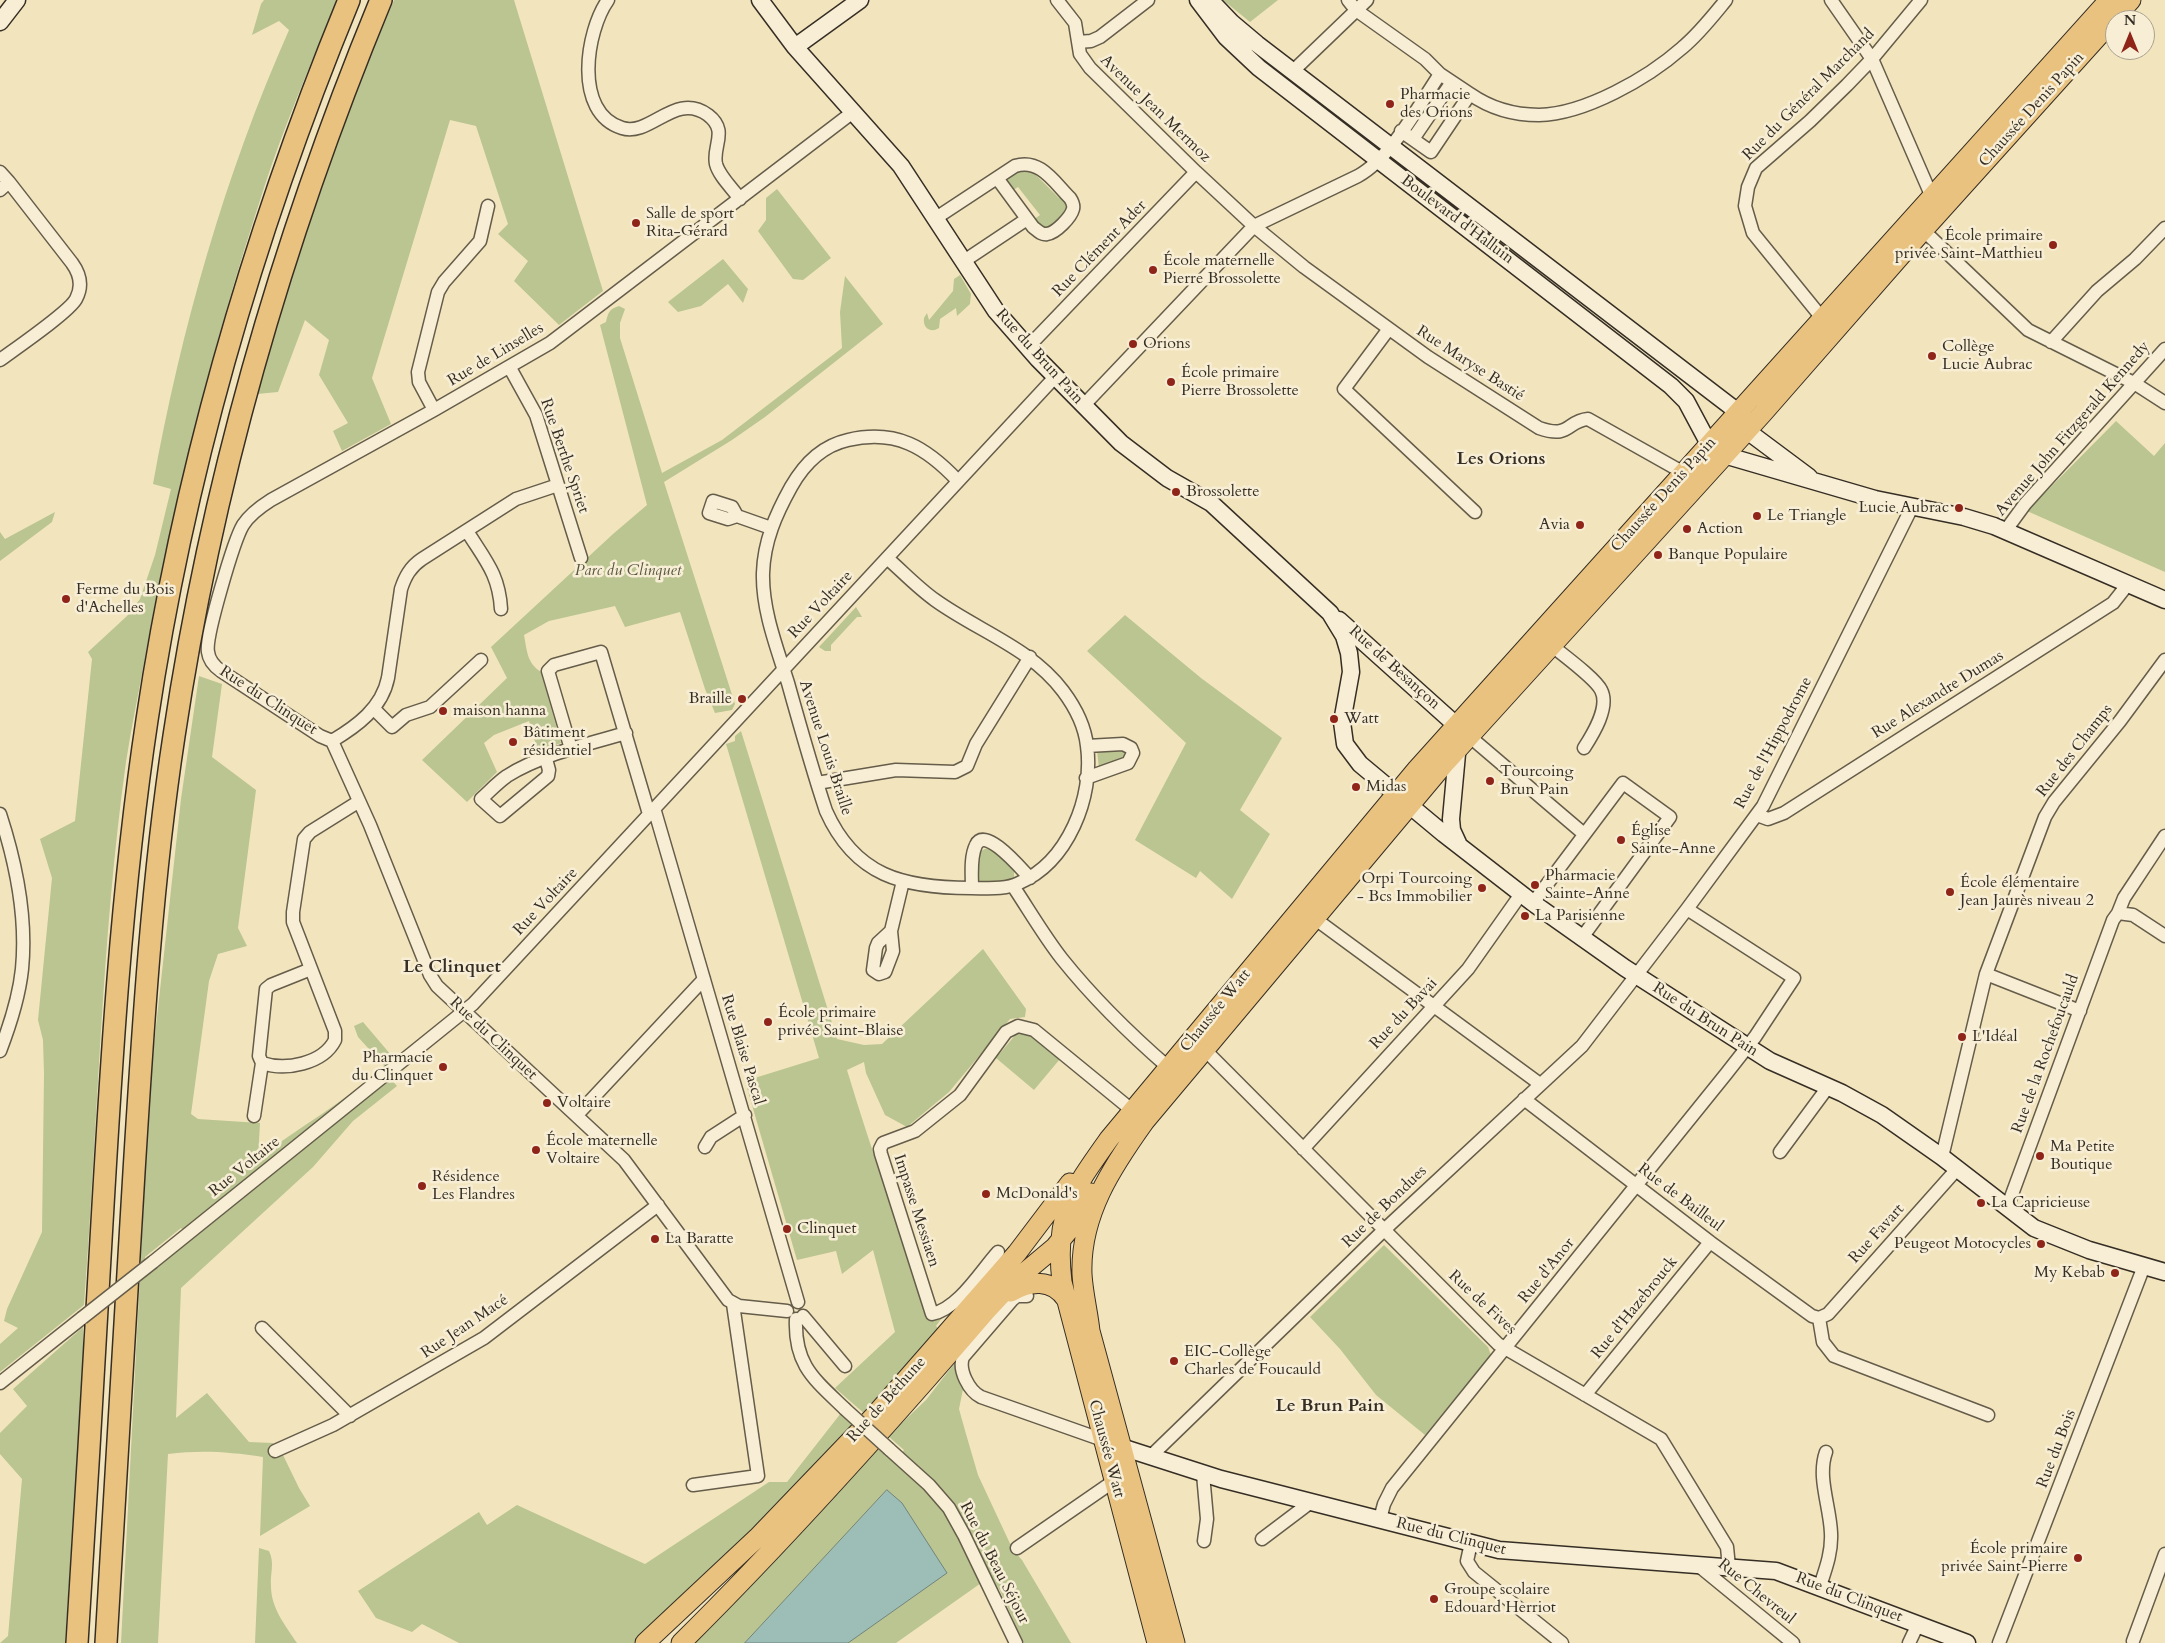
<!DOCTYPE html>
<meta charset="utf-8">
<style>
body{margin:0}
#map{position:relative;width:2165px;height:1643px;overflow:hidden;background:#f2e5be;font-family:Cardo,serif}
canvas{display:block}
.north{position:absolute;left:2105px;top:10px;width:50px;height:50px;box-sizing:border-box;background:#f7eed5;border:1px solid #aaa18e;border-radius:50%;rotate:0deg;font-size:14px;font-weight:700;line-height:20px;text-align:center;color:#362e24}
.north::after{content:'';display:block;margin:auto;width:18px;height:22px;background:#8f2418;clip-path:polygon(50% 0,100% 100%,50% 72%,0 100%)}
</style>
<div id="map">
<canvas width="2165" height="1643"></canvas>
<div class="north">N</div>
</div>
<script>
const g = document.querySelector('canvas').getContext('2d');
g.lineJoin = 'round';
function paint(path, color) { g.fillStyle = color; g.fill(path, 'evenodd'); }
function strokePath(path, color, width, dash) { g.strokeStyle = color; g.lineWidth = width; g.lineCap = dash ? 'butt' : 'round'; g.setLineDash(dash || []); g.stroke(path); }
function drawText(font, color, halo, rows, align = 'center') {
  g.font = font + ' Cardo,serif'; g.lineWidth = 5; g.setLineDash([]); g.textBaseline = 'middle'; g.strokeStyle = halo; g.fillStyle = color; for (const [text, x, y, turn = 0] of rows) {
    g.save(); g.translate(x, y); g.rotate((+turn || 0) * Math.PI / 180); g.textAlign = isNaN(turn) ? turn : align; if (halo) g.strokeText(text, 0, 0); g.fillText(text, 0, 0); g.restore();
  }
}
paint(new Path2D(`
 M264,0h73c-26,64 -54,128 -75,194 -50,154 -90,310 -118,469 -6,33 -13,66 -18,99 -25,180 -28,362 -42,543l-84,67v-28l18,-16 -14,-7 3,-12 35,-77 2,-158 -1,-34 -5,-20 14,-142 -12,-39 35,-18 17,-162 -4,-7 39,-36 13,-17 15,-44 16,-66 -18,-5c28,-155 72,-310 136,-454l-10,-9 -27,14 9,-31z
 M394,0h120l89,291 -44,34 -45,-44 14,-20 -30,-27 10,-10 -32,-98 -26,-6 -78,258 19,46 -49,27 -9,-20 15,-8 -29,-48 10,-35 -24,-20 -27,72 -21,2 30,-117 67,-182z
 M1223,0h55l-28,22z
 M1021,169l18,3 -3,3 23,23 3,-2 5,6 1,8 -19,19h-8l-8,-9 7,-5 -22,-28 -6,4 -6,-9 1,-5z
 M777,189l54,69 -28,22 -10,-1 -35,-48 8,-11v-22z
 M723,259l25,30 -5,14 -15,-19 -27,22 -23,6 -10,-10z
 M960,275l11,19 -1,10 -13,12 -1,-8 -16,11 -1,9 -4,2c-8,1 -12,-4 -11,-12l3,-5 2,7 24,-29 1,-12z
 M845,276l38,48 -118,93 -33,23 -68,42 71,222 -3,6 -17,3 -10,-24 -25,-77 -55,15 -10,-21 -66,15 -25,14c3,16 3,28 17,37l20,71 -23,9 -9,-31 -35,14 -10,8 13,29 -30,30 -45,-42 85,-82 -16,-31 122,-113 34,-29 -47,-180 6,-3c2,-9 3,-13 13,-16l6,3 -5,14v15l42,135 60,-33 120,-92 -2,-36z
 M2116,421l38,35 11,-13v129l-138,-61z
 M55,512l-3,10 -52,39v-29l5,7z
 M856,607l6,10h-5l-26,28v6h-6l-6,-4z
 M1125,615l76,63 81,60 -42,72 30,24 -38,65 -32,-28 -4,7 -61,-38 51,-97 -99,-92z
 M199,676l23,8 -10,73 44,33 -18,138 9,18 -29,8 -9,27 -18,133 7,5 62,4 -2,35c41,-30 85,-56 124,-89l15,17 -44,35 -40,46 -132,121 -5,130 31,-25 42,49 24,1 1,12h9l16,33 11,18 -50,30 3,-79c-34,-5 -61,-7 -95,-3l-10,189h-37l29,-562 31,-282zM181,1228l11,10 -47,37v-18z
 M741,731l96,308 27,6 18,-1 101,-95 43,60 -1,8 -15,2 -61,73 -42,35 -22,-12 -19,-42 -2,-11 -17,8c25,84 55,165 83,247l15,-3 -9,12 5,5 -75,84 -31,-27 60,-56 -22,-82 -31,24 -6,-23 -39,9 -52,-179 74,-23 -93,-314 9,-3v-5z
 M1123,747l6,10 -30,12 -2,-19z
 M987,848l8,2 19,21v7l-3,3 -31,1 -3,-3c0,-12 -3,-27 10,-31z
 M363,1022l34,40 -9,8 -30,-33 -4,-11z
 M1017,1033l15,2 28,24 -26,31 -38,-32z
 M1384,1245l104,102 3,8 -66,80 -49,-40 -36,-46 -30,-32z
 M83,1327v42l-18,274h-65l8,-7 14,-157 -22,-25v-21l27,-27 -14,-17z
 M957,1360l6,29 -4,20 7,25 12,41 35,75 9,10 49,83h-47l-24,-52 -9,-15 -95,67h-206l187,-197 19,15 8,-11 -16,-14 38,-36z
 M841,1413l15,15 -218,215h-179l-37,-19 -10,8 -36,-14 -18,-27 121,-79 8,13 30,-20 128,59 124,-82h18z
 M259,1548l10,3c6,12 1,22 2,35 0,22 14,39 26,57h-42z`), '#bac591');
const water = new Path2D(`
 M887,1490l15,13 45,70 -99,70h-103z`);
paint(water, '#9cbeb7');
strokePath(water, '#73847c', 1);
const street = new Path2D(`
 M608,0c-22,31 -35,113 14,128 29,9 53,-37 86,-13 21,16 4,31 8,49 3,12 17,25 24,35
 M1057,0l18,23 5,31 10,14 106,104 58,54 50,41 124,90 111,71c32,11 27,-7 49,-9l96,54
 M1348,0l8,10 69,49 15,15
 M1831,0l41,59 60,138v5
 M1078,42l13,-1 9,-4 48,-37
 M1293,71l74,-71
 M1470,94c20,14 45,21 69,21 46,-1 109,-37 143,-67 17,-14 30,-31 44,-48
 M1413,139l39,-57
 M0,172l9,10 -9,8
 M936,218l79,-52c25,-8 39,16 55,32 2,3 4,7 3,11 -2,8 -17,24 -26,25 -6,1 -10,-4 -14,-7l-36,-49
 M1923,230l105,100 106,53 31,20
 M964,261l63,-42
 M1822,318l-69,-85 -8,-27 3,-19 8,-19 54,-47 37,-36 25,-26 49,-59
 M1388,330l-44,59 131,123
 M2051,342l46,-51 38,-32 30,-31
 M1027,348l169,-176
 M0,360c15,-11 69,-48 76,-61 7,-13 4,-25 -4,-36l-63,-81
 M510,368l26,47 45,143
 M1083,406l171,-180 104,-50c33,-18 61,-71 82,-102l30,20 -39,58 -30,-21
 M434,410l-15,-28 -1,-10 20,-80 6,-10 36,-41 8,-35
 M737,516l-9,3 -19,-6 4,-12 19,6 5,9 34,12
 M2006,530l19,-26 140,-155
 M467,531c18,29 32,43 34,78
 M887,558c16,14 31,30 48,42 43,31 96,48 128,91 12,16 22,36 24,55 7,51 -19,116 -68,137 -14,7 -32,5 -48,5 -68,0 -116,-12 -145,-77 -14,-42 -26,-85 -38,-128 -11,-35 -26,-73 -25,-110 1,-32 13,-59 28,-86 13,-23 30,-41 57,-47 48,-11 78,7 110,41
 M1551,645c12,10 44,33 50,45 9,17 -8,44 -17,58
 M374,709l18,18 14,-12 24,-8 51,-47
 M1469,736l115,98
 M332,741l-12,-5 -99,-65c-7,-5 -12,-10 -13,-19 -3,-15 26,-112 35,-127 7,-11 17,-18 28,-25l163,-90 116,-67 303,-231
 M332,741l38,84 60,150 7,11 187,174 104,140 11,6 48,5
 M332,741c25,-15 50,-33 56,-63l13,-89c4,-12 9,-22 21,-30l94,-60 42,-14
 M571,749l-23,-78 6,-6 47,-13 48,162
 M546,759l3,11 -1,6 -48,40 -19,-17c9,-8 16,-16 26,-23 33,-21 81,-32 119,-43
 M1086,778l42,-15 5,-10 -2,-5 -8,-4 -36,2
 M817,783l79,-13 59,2 12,-6 9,-22 54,-87
 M654,808l144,494
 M0,814c16,49 27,104 22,155 -3,29 -12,56 -22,82
 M1757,815l11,4 16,-6 329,-210 15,-19
 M1013,886c16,24 31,50 49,73 32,40 69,76 107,109
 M972,888c0,-13 -2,-31 4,-43 9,-20 46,25 54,33
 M1533,903l90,-120 47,34 -89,122
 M2118,913l15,2 32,21
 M1314,918l226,166
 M891,931l2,20 -8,21 -6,2 -6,-4 3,-22 2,-5 13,-12 12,-50
 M311,969l-40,16 -5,4 -7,67 3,7c23,8 61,1 73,-23v-9l-42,-109v-10l11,-73 6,-7 48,-30
 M1986,974l94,37
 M1205,1050l293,294 163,95 66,108 2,20
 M1524,1099l186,143 102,74 7,2
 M577,1115l127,-136
 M254,1116l8,-53
 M705,1147l6,-10 34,-22
 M1303,1149l165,-180 53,-75
 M1780,1152l48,-65
 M1942,1157l44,-183 59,-157 9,-15 66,-81 45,-61
 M2007,1208l106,-288 5,-7 6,-15 41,-62
 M998,1252c-18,20 -39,56 -66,62l-51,-160 -1,-5 3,-6 32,-12 45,-36 46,-63 12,-6 16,4 99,81
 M153,1262l320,-258 582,-627
 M1027,1296h-10l-5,4 -49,57c-5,13 6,34 18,40l122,43
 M803,1316l42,50
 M1819,1318l4,24 11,14 154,59
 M1819,1318l9,-4 129,-145
 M796,1319c-2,46 18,60 49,90
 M262,1328l88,88
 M0,1383l82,-65
 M1585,1395l125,-153
 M889,1449l40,36 20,23 15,27 52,108
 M275,1451l58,-26 151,-87 174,-133
 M1150,1457l234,-227 198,-184 105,-137 76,-103 149,-299
 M1203,1474l4,45 -3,22
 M693,1485l65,-9 -25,-172
 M1380,1519l4,-15 8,-16 334,-414 29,-37 39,-59 -107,-69
 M1262,1539l49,-37
 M1471,1543l-4,18 7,11 88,71
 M1017,1548l97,-67
 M1699,1566l94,77
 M1820,1586c6,-18 12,-34 11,-53 -1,-27 -14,-56 -5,-81
 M2133,1641l32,-87
 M1909,1643l9,-19
 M1999,1643l145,-377`);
const secondary = new Path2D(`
 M760,0l35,47 106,119 95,145 42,48 83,84 46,35 44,25 119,110 14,23 5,17 2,19 -9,50 3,22 15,20 84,70 89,69 92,65 145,93 72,32 40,22 60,42 92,71 55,22 76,22
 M1198,0l28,37 33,31 412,318 15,15 23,43 15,11 151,44 89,18 30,9 171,74
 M1210,0l22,23 25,21 481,368 6,14 10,10 55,41
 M0,22l17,-22
 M795,47l65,-47
 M1339,620l117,105 2,18 -7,76 1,11 6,13
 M1112,1444l109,35 278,71 277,21 191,72`);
const primary = new Path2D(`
 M1011,1292c18,-11 41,-14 55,7
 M645,1643l112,-105 118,-123 142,-162 53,-70
 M681,1643c107,-106 207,-218 305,-332l26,-28 43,-36 14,-17 22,-37
 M1157,1643l-95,-361c-8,-67 10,-91 47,-143l308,-370 692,-769
 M1175,1643l-85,-312c-2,-19 -7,-38 -8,-57 -2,-59 30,-107 63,-153l301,-359 317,-349 155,-177 213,-236`);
const highway = new Path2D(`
 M77,1643c8,-134 17,-269 24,-403 10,-174 20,-348 46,-520 37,-248 107,-489 202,-720
 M106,1643c9,-157 19,-314 28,-471 9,-146 18,-292 40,-436 38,-254 109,-499 207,-736`);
strokePath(street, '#655c4a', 15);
strokePath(secondary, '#362e24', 19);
strokePath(primary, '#362e24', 21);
strokePath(highway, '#362e24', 24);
strokePath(street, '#f7eed5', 12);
strokePath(secondary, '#f7eed5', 16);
strokePath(primary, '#e9c27f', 19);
strokePath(highway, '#e9c27f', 21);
const streetBridge = new Path2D(`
 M82,1318l71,-56
 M845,1409l44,40`);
strokePath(streetBridge, '#655c4a', 15, []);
strokePath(streetBridge, '#f7eed5', 12);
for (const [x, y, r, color] of [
 [1390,104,5,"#8f2418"],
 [636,223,5,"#8f2418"],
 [2053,245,5,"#8f2418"],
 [1153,270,5,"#8f2418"],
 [1133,344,5,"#8f2418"],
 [1932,356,5,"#8f2418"],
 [1171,382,5,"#8f2418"],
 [1176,492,5,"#8f2418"],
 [1959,508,5,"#8f2418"],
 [1757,516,5,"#8f2418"],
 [1580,525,5,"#8f2418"],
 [1687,529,5,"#8f2418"],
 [1658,555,5,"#8f2418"],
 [66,599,5,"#8f2418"],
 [742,699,5,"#8f2418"],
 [443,711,5,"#8f2418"],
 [1334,719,5,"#8f2418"],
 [513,742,5,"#8f2418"],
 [1490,781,5,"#8f2418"],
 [1356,787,5,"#8f2418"],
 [1621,840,5,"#8f2418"],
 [1535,885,5,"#8f2418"],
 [1482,888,5,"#8f2418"],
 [1950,892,5,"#8f2418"],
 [1525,916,5,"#8f2418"],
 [768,1022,5,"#8f2418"],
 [1962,1037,5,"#8f2418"],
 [443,1067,5,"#8f2418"],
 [547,1103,5,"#8f2418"],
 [536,1150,5,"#8f2418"],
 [2040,1156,5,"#8f2418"],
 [422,1186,5,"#8f2418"],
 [986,1194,5,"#8f2418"],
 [1981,1203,5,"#8f2418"],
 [787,1229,5,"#8f2418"],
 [655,1239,5,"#8f2418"],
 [2041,1244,5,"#8f2418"],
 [2115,1273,5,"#8f2418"],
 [1174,1361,5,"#8f2418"],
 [2078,1558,5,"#8f2418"],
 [1434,1599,5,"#8f2418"]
]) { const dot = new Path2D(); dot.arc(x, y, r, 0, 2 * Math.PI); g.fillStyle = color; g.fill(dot); strokePath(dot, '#f7eed5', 2); }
drawText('16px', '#362e24', '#f7eed5', [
 ["Pharmacie",1400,95],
 ["des Orions",1400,113],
 ["Salle de sport",646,214],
 ["Rita-Gérard",646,232],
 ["École primaire",2043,236,"right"],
 ["privée Saint-Matthieu",2043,254,"right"],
 ["École maternelle",1163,261],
 ["Pierre Brossolette",1163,279],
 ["Orions",1143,344],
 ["Collège",1942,347],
 ["Lucie Aubrac",1942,365],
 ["École primaire",1181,373],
 ["Pierre Brossolette",1181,391],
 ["Brossolette",1186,492],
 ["Lucie Aubrac",1949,508,"right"],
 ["Le Triangle",1767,516],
 ["Avia",1570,525,"right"],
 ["Action",1697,529],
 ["Banque Populaire",1668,555],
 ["Ferme du Bois",76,590],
 ["d'Achelles",76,608],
 ["Braille",732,699,"right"],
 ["maison hanna",453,711],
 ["Watt",1344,719],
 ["Bâtiment",523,733],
 ["résidentiel",523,751],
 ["Tourcoing",1500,772],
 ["Brun Pain",1500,790],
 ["Midas",1366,787],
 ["Église",1631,831],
 ["Sainte-Anne",1631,849],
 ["Pharmacie",1545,876],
 ["Sainte-Anne",1545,894],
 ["Orpi Tourcoing",1472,879,"right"],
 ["- Bcs Immobilier",1472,897,"right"],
 ["École élémentaire",1960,883],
 ["Jean Jaurès niveau 2",1960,901],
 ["La Parisienne",1535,916],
 ["École primaire",778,1013],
 ["privée Saint-Blaise",778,1031],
 ["L'Idéal",1972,1037],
 ["Pharmacie",433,1058,"right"],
 ["du Clinquet",433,1076,"right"],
 ["Voltaire",557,1103],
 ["École maternelle",546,1141],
 ["Voltaire",546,1159],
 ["Ma Petite",2050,1147],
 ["Boutique",2050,1165],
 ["Résidence",432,1177],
 ["Les Flandres",432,1195],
 ["McDonald's",996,1194],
 ["La Capricieuse",1991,1203],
 ["Clinquet",797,1229],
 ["La Baratte",665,1239],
 ["Peugeot Motocycles",2031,1244,"right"],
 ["My Kebab",2105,1273,"right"],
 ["EIC-Collège",1184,1352],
 ["Charles de Foucauld",1184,1370],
 ["École primaire",2068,1549,"right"],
 ["privée Saint-Pierre",2068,1567,"right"],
 ["Groupe scolaire",1444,1590],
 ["Edouard Herriot",1444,1608]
], 'left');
drawText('16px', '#362e24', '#f7eed5', [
 ["Rue du Général Marchand",1809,95,-45],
 ["Avenue Jean Mermoz",1155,109,44],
 ["Chaussée Denis Papin",2032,110,-48],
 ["Boulevard d'Halluin",1457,220,37],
 ["Rue Clément Ader",1100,249,-46],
 ["Rue de Linselles",496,355,-31],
 ["Rue du Brun Pain",1039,357,48],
 ["Rue Maryse Bastié",1470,364,33],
 ["Avenue John Fitzgerald Kennedy",2073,429,-49],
 ["Rue Berthe Spriet",564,456,71],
 ["Chaussée Denis Papin",1664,495,-48],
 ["Rue Voltaire",821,605,-47],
 ["Rue de Besançon",1394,668,42],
 ["Rue Alexandre Dumas",1938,695,-32],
 ["Rue du Clinquet",268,701,33],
 ["Rue de l'Hippodrome",1774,743,-62],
 ["Avenue Louis Braille",825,748,72],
 ["Rue des Champs",2075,751,-52],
 ["Rue Voltaire",546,902,-47],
 ["Chaussée Watt",1216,1011,-51],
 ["Rue du Bavai",1404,1014,-47],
 ["Rue du Brun Pain",1705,1020,33],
 ["Rue du Clinquet",493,1039,43],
 ["Rue Blaise Pascal",742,1050,73],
 ["Rue de la Rochefoucauld",2046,1054,-70],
 ["Rue Voltaire",245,1167,-39],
 ["Rue de Bailleul",1680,1198,37],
 ["Rue de Bondues",1385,1207,-44],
 ["Impasse Messiaen",916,1211,72],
 ["Rue Favart",1877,1234,-48],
 ["Rue d'Anor",1547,1271,-51],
 ["Rue de Fives",1482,1303,43],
 ["Rue d'Hazebrouck",1635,1308,-51],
 ["Rue Jean Macé",465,1327,-34],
 ["Rue de Béthune",887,1400,-48],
 ["Chaussée Watt",1106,1449,75],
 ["Rue du Bois",2057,1449,-69],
 ["Rue du Clinquet",1451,1537,14],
 ["Rue du Beau Séjour",994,1563,63],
 ["Rue Chevreul",1756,1592,39],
 ["Rue du Clinquet",1849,1598,21]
]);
drawText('italic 16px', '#57543f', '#f7eed5', [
 ["Parc du Clinquet",628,571]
]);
drawText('bold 18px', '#362e24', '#f7eed5', [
 ["Les Orions",1501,460],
 ["Le Clinquet",452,968],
 ["Le Brun Pain",1330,1407]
]);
</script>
